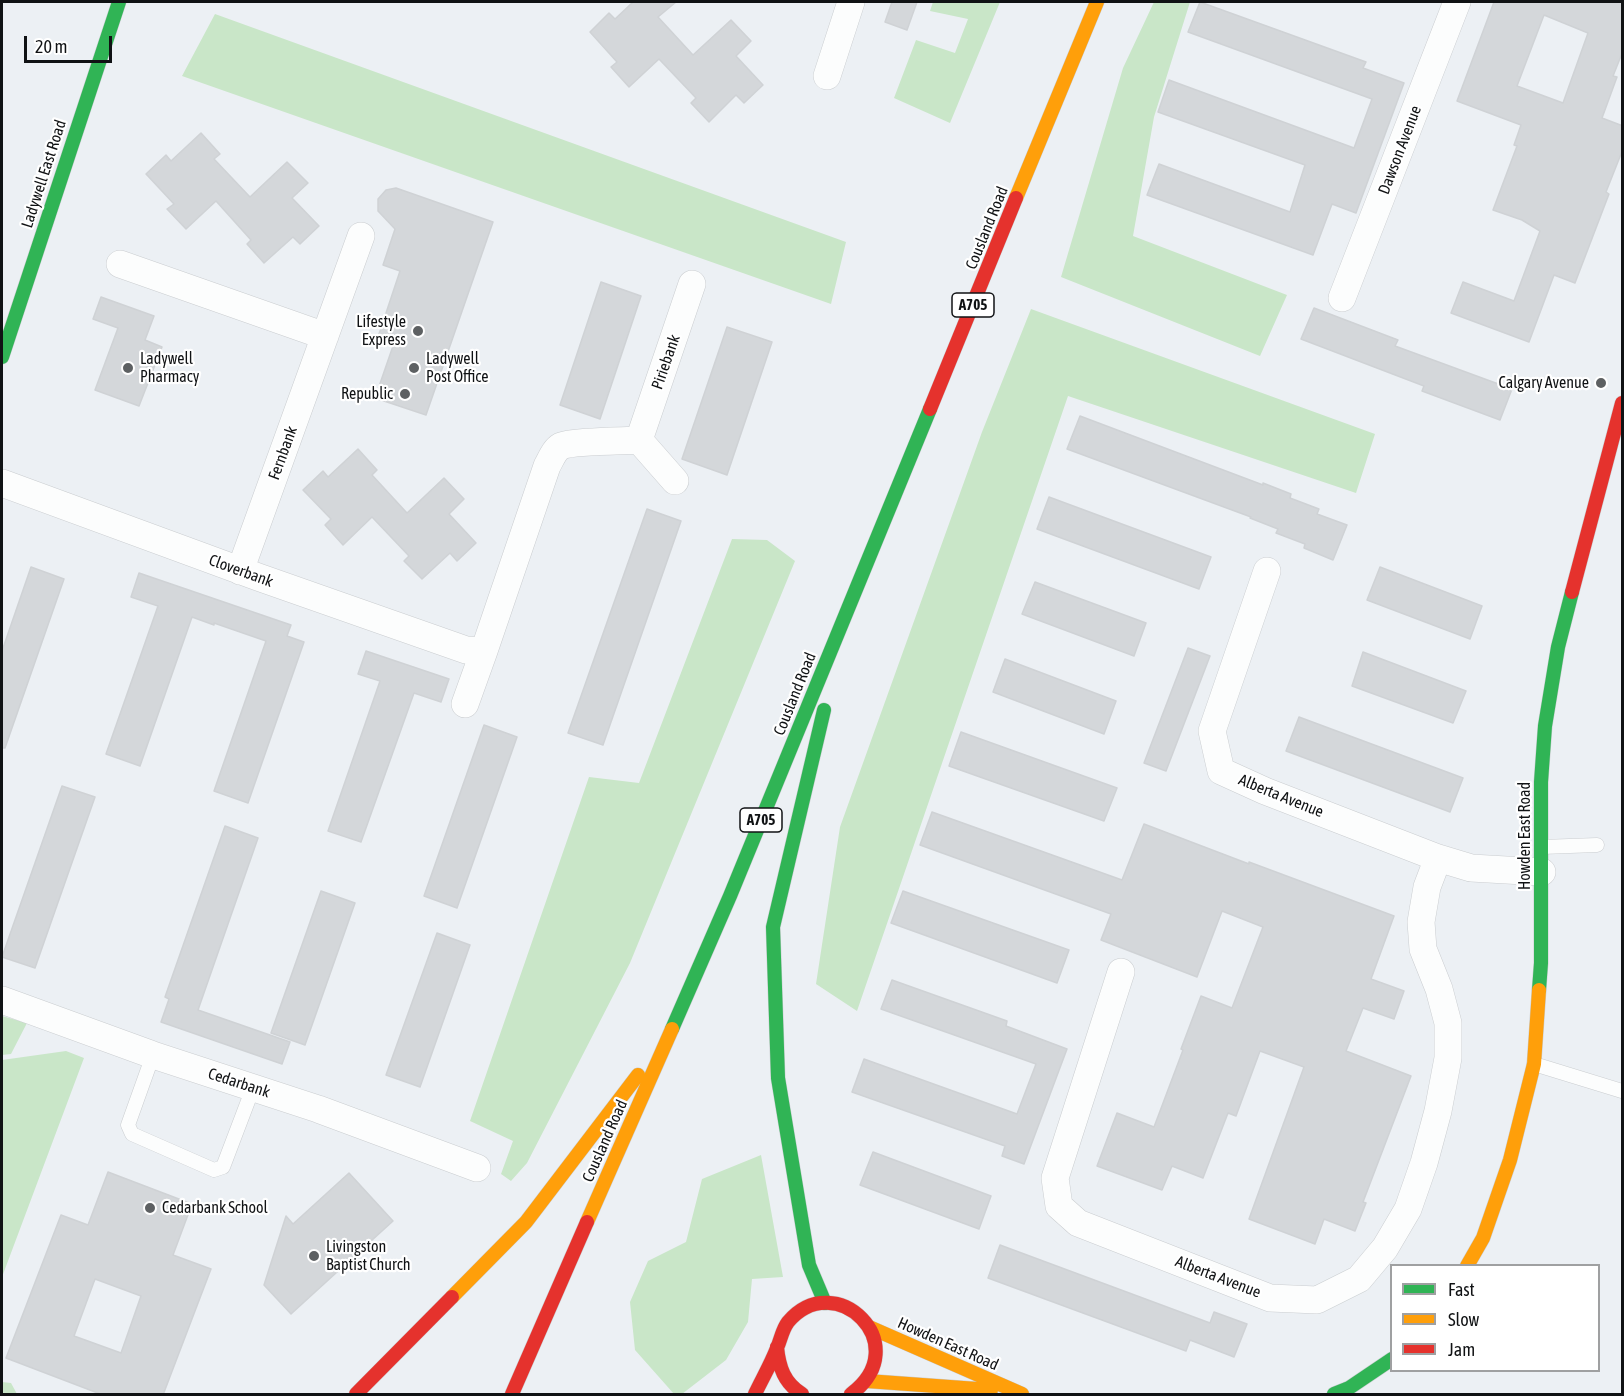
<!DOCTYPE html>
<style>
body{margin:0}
#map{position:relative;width:1624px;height:1396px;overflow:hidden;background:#ecf0f4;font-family:"Asap Condensed",sans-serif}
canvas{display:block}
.frame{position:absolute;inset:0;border:3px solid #101214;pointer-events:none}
.legend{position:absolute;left:1390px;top:1264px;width:210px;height:108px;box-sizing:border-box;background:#fff;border:2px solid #9fa0a1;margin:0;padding:8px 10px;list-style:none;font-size:18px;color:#101214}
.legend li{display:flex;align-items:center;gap:12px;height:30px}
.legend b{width:30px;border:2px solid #9fa0a1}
.scale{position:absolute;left:24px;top:36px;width:88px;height:27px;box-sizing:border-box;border:3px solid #101214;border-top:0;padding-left:8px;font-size:18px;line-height:21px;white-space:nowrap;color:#101214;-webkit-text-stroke:4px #fff;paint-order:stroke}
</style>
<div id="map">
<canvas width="1624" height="1396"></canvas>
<div class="frame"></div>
<ul class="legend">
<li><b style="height:8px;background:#30b455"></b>Fast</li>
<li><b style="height:8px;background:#ff9f0a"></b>Slow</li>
<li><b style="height:8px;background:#e5322d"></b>Jam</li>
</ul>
<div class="scale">20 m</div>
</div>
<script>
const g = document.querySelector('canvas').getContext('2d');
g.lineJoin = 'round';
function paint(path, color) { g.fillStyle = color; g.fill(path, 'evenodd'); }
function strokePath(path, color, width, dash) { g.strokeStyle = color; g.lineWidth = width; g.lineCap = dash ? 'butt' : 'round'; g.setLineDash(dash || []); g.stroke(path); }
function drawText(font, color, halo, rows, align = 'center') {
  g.font = font + ' "Asap Condensed",sans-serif'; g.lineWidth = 4.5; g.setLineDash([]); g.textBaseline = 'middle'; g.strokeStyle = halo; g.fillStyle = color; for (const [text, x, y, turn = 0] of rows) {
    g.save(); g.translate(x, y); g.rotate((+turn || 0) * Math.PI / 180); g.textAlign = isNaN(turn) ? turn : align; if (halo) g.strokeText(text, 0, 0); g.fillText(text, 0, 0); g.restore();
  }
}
paint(new Path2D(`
 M933,2h67l-50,121 -56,-25 22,-58 39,13 13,-34 -38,-8z
 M1154,2h36l-36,115 -21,119 154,59 -27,61 -199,-79 62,-209z
 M215,14l631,228 -15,62 -649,-228z
 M1031,309l344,125 -19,59 -288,-97 -211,615 -41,-27 24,-157 142,-395z
 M732,539l35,1 28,21 -165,402 -103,200 -16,18 -10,-7 12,-33 -43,-20 119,-344 50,6z
 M2,1016l25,7 -16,31 -9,1z
 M66,1051l18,7 -82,219v-217z
 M761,1155l22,122 -31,2 -4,43 -22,38 -44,34h-8l-39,-44 -5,-48 18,-41 38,-19 16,-63z
 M2,1382l9,1 6,11h-15z`), '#c9e6c8');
const building = new Path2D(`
 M633,2h43l-18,15 35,38 38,-35 20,21 -15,15 27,29 -19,18 -8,-8 -27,27 -18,-19 5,-5 -37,-39 -30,28 -18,-20 6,-5 -27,-30 19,-19 6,6z
 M892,2h25l-10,28 -22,-8z
 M1200,2l166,60 -3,6 41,15 -48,130 -24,-9 -19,51 -166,-60 12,-31 131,48 15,-47 -147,-53 11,-32 185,68 18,-49 -184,-67z
 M1494,2h129v49l-10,25 4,1 -15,41 21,8v23l-17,43 3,2 -34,89 -21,-8 -25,67 -78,-29 12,-31 51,19 26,-70 -18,-11 -29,-10 24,-64 -3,-1 7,-20 -64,-24zM1544,15l44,18 -25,70 -46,-17z
 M201,133l19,21 -6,5 36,38 37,-35 21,21 -16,15 27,28 -19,18 -7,-7 -29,26 -17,-19 4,-4 -35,-39 -30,28 -19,-20 7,-5 -28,-30 20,-19 5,6z
 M396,188l97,34 -67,193 -51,-17 18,-52 -16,-6 23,-69 -17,-6 12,-36 -17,-18v-12l8,-9z
 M601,282l40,14 -41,123 -40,-14z
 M101,297l53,19 -9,24 17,7 -23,59 -44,-16 23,-62 -25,-9z
 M1314,308l84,32 -3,6 117,43 -12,31 -78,-29 2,-5 -123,-47z
 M727,327l45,15 -45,133 -45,-16z
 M1080,416l183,69v-2l28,11 -1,4 29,11 -2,5 30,11 -14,35 -29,-12 1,-4 -29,-11 2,-4 -28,-11 1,-1 -184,-68z
 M358,449l19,21 -5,5 35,38 37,-35 20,21 -15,15 27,29 -19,18 -7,-8 -28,26 -18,-18 5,-5 -37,-39 -29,28 -18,-20 6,-6 -28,-29 20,-19 5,6z
 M1049,497l162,60 -12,32 -162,-60z
 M647,509l34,12 -78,224 -35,-12z
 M31,567l33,12 -59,169h-3v-97z
 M1380,567l102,39 -12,33 -103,-39z
 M139,573l152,52 -4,11 17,6 -56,161 -34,-12 52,-150 -52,-18v2l-22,-8 -52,149 -34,-12 52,-148 -27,-9z
 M1035,582l111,41 -12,33 -112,-42z
 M1188,648l22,8 -44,115 -22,-8z
 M366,651l83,28 -8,23 -27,-9 -53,149 -33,-11 52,-150 -22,-7z
 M1363,652l103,39 -13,32 -101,-37z
 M1005,659l111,42 -12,33 -111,-42z
 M1299,717l164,61 -13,34 -164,-61z
 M484,725l33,12 -60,171 -33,-12z
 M961,732l156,56 -13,33 -155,-55z
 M62,786l33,11 -60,171 -33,-11z
 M932,812l190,68 22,-56 105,40v-2l145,54 -23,63 33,12 -10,28 -31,-11 -17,43 65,25 -48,126 3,1 -11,28 -31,-12 -9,25 -66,-25 55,-152 -44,-16 -24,65 -8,-3 -25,65 -31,-12 -10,24 -65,-24 20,-53 37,14 29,-77 -2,-1 20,-53 31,12 31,-81 -41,-16 -25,66 -96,-37 10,-26 -191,-69z
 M225,826l33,12 -60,172 92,32 -8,22 -121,-42 8,-23 -4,-2z
 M321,891l34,12 -50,142 -34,-12z
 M903,891l166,59 -12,33 -166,-60z
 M437,933l33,12 -50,142 -34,-12z
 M892,980l115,41 -1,5 61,23 -43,115 -22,-8 3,-10 -153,-54 12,-33 153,55 19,-50 -155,-55z
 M873,1152l118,44 -12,33 -119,-44z
 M108,1172l84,32 -19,51 38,14 -48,126h-60l-97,-37 55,-143 27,10zM95,1279l46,17 -20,57 -47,-17z
 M349,1173l44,48 -102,93 -27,-29 22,-69 7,8z
 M1000,1245l210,78 4,-11 33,12 -13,33 -44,-17 -4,11 -198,-73z`);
paint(building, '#d4d7da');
strokePath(building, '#cfd2d5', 1.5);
const lane = new Path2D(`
 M1542,847l55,-2
 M153,1055l-25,70 4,9 82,36 9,-3 30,-79
 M1534,1064l88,27`);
const street = new Path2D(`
 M827,76l24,-74
 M120,264l205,72
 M1342,298l115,-296
 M639,440l36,41
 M2,483l256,94 208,73 18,1 63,-185c4,-7 7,-16 14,-20 11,-5 63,-5 78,-6l53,-156
 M240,571l121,-335
 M1267,571l-55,160 9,40 44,20 173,67 33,10 71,4
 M465,704l19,-53
 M1121,972l-66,206 4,28 19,17 192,75 47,2 42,-21 26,-31 23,-39 16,-46 14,-52 10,-53v-35l-9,-34 -16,-40 -2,-27 6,-35 11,-29
 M2,1000l151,55 165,54 159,59`);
const fast = new Path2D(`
 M2,357l117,-355
 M824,710l-51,217 5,151 31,187 16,38
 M1539,990l2,-27v-181l4,-56 13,-79 14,-55
 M672,1029l58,-133 200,-487
 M1334,1394l15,-6 43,-29`);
const slow = new Path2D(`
 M1016,198l81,-196
 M587,1222l85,-193
 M1467,1266l16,-28 27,-78 24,-96 5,-74
 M452,1297l74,-75 112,-147
 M869,1327l153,67
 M867,1381l124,9`);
const jam = new Path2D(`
 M930,409l86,-211
 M1572,592l50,-189
 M777,1347c2,20 7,36 25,47
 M356,1394l96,-97
 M512,1394l75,-172
 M755,1394c7,-15 16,-30 22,-46 4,-9 5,-18 11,-26 47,-56 129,23 63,72`);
strokePath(lane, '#cacdd0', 15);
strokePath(street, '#cacdd0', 28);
strokePath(fast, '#cacdd0', 15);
strokePath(slow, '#cacdd0', 15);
strokePath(jam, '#cacdd0', 15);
strokePath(lane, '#fcfdfd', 14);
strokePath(street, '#fcfdfd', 27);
strokePath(fast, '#30b455', 14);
strokePath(slow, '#ff9f0a', 14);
strokePath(jam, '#e5322d', 14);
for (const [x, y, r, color] of [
 [418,331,6,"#5d6062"],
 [128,368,6,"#5d6062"],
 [414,368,6,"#5d6062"],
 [1601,383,6,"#5d6062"],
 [405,394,6,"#5d6062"],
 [150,1208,6,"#5d6062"],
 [314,1256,6,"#5d6062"]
]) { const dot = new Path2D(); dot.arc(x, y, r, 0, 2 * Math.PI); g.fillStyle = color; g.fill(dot); strokePath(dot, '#fff', 2); }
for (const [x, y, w] of [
 [973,305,42],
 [761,820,42]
]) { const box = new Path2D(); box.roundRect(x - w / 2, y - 12, w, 24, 4.5); g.fillStyle = '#fff'; g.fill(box); strokePath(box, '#101214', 1.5); }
drawText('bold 15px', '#101214', null, [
 ["A705",973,305],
 ["A705",761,820]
]);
drawText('16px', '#101214', '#fff', [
 ["Dawson Avenue",1400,150,-69],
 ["Ladywell East Road",44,174,-72],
 ["Cousland Road",987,228,-68],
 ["Piriebank",666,362,-71],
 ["Fernbank",283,453,-70],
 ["Cloverbank",241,571,20],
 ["Cousland Road",795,694,-68],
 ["Alberta Avenue",1281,796,22],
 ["Howden East Road",1525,836,-90],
 ["Cedarbank",239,1083,18],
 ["Cousland Road",605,1141,-66],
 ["Alberta Avenue",1218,1277,21],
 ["Howden East Road",948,1344,24]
]);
drawText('16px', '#101214', '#fff', [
 ["Lifestyle",406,322,"right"],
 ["Express",406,340,"right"],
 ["Ladywell",140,359],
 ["Pharmacy",140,377],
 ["Ladywell",426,359],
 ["Post Office",426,377],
 ["Calgary Avenue",1589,383,"right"],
 ["Republic",393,394,"right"],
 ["Cedarbank School",162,1208],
 ["Livingston",326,1247],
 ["Baptist Church",326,1265]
], 'left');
</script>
